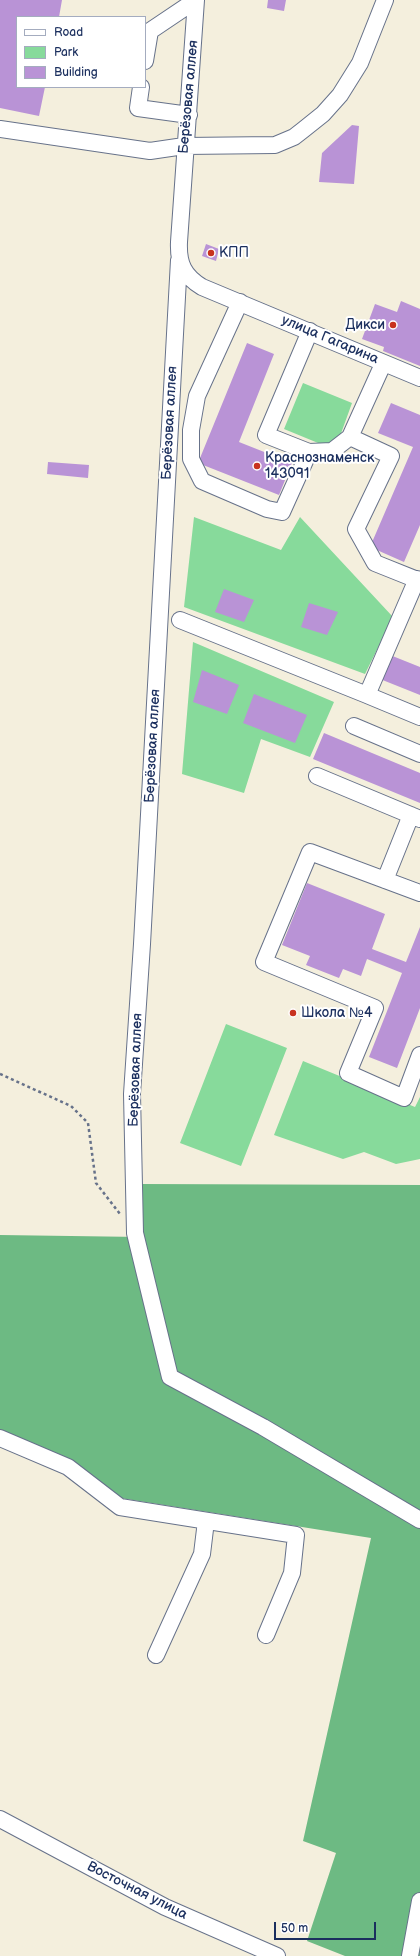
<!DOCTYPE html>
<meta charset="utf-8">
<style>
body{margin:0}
#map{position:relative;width:420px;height:1956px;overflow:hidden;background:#f4efdd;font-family:"Balsamiq Sans",sans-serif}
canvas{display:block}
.legend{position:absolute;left:16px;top:16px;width:130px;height:72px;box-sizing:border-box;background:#fff;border:1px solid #a4acbf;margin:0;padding:5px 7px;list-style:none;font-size:12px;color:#1b2f5e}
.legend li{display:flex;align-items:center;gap:8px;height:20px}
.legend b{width:20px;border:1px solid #a4acbf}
.scale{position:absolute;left:274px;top:1922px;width:102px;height:18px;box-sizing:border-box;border:2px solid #1b2f5e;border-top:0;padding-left:5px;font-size:12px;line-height:14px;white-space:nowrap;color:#1b2f5e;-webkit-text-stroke:3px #fff;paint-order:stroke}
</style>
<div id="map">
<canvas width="420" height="1956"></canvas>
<ul class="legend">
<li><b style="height:5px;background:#fff"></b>Road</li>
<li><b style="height:11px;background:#87da9b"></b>Park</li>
<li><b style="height:11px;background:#b993d6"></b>Building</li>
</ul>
<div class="scale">50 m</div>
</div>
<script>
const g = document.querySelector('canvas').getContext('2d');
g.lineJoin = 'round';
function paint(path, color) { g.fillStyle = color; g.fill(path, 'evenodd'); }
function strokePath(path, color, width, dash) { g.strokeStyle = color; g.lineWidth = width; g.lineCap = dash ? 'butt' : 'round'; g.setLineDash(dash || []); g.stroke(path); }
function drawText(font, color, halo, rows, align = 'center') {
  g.font = font + ' "Balsamiq Sans",sans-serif'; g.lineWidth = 4; g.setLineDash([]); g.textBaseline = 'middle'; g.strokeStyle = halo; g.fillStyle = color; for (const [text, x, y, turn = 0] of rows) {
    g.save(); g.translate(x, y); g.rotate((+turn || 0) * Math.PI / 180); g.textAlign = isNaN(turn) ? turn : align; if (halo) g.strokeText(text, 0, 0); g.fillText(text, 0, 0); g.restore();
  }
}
paint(new Path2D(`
 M303,383l49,20 -13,36 -16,6 -39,-16z
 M194,517l87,33 19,-33 93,100 -28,57 -181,-67z
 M193,642l141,60 -24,55 -49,-18 -17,54 -62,-19z
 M226,1024l61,24 -46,118 -61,-23z
 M303,1061l112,46 5,-10v62l-24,5 -32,-12 -21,7 -69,-24z`), '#87da9b');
paint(new Path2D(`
 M141,1184l279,1v771h-75l-38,-15 29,-88 -33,-12 68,-303 -251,-40 -120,-61v-202l141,2z`), '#6dba83');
paint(new Path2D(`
 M0,0h62l-3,17h-42v70h28l-6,29 -39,-8z
 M268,0h18l-2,11 -17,-3z
 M352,125l7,1 -5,58 -35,-2 3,-29z
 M206,244l13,5 -3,12 -14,-5z
 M401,301l19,8v57l-37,-15 1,-4 -22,-8 13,-35 22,8z
 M247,343l27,11 -35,88 53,21 -13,32 -81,-32z
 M391,403l29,12v110l-16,37 -34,-15 43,-100 -35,-14z
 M48,462l41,3 -1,13 -41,-4z
 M224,589l30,11 -10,22 -29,-10z
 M309,603l29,9 -11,23 -26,-8z
 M390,655l30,12v28l-40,-16z
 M202,670l37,15 -12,29 -34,-12z
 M254,694l53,21 -12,28 -52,-20z
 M324,733l96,40v30l-107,-44z
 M307,883l78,31 -13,35 34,13 14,-35v81l-23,60 -28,-11 33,-84 -35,-14 -6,17 -18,-7 -4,9 -33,-13 4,-9 -28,-11z`), '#b993d6');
const minor = new Path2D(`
 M196,0l-17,242c-1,22 5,34 23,45l218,91
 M145,61l5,-30 46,-31
 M141,87l-3,21 51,7
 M0,129l150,22 34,-5 91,-1 19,-8 9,-7 20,-16 17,-19 20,-32 25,-63
 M179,260l-37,684 -10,150 3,139 35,144 93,50 157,93
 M240,302l-43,94 -6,34v29l11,22 65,28 15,3 27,-60 23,-1 18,-14 33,-73
 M350,437l41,19 -35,73 19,34 45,18
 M309,452l-43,-17 44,-104
 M417,579l-50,116 53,22
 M180,620l187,75
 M354,726l66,28
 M317,776l103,43
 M385,880l26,-65
 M420,893l-110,-41 -46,110 111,46 -27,65 56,25 16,-43
 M0,1438l68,29 52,40 176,28 -4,38 -26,62
 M156,1655l46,-101 4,-33
 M0,1819l165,88 112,49
 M410,1956l10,-55`);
strokePath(minor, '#67728a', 18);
strokePath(new Path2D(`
 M0,1074l71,32 17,17 8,60 24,31`), '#67728a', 2.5, [3, 3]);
strokePath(minor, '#fff', 16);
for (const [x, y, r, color] of [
 [211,253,4,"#c8321e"],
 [393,325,4,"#c8321e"],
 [257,466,4,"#c8321e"],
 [293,1013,4,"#c8321e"]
]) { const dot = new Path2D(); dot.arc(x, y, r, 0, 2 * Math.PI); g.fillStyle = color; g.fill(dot); strokePath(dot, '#fff', 1.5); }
drawText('14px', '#1b2f5e', '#fff', [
 ["Берёзовая аллея",189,97,-85],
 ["улица Гагарина",330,340,23],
 ["Берёзовая аллея",170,423,-87],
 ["Берёзовая аллея",153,746,-87],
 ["Берёзовая аллея",136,1070,-88],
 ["Восточная улица",137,1891,27]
]);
drawText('14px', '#1b2f5e', '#fff', [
 ["КПП",219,253],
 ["Дикси",385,325,"right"],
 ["Краснознаменск",265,458],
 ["143091",265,474],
 ["Школа №4",301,1013]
], 'left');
</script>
